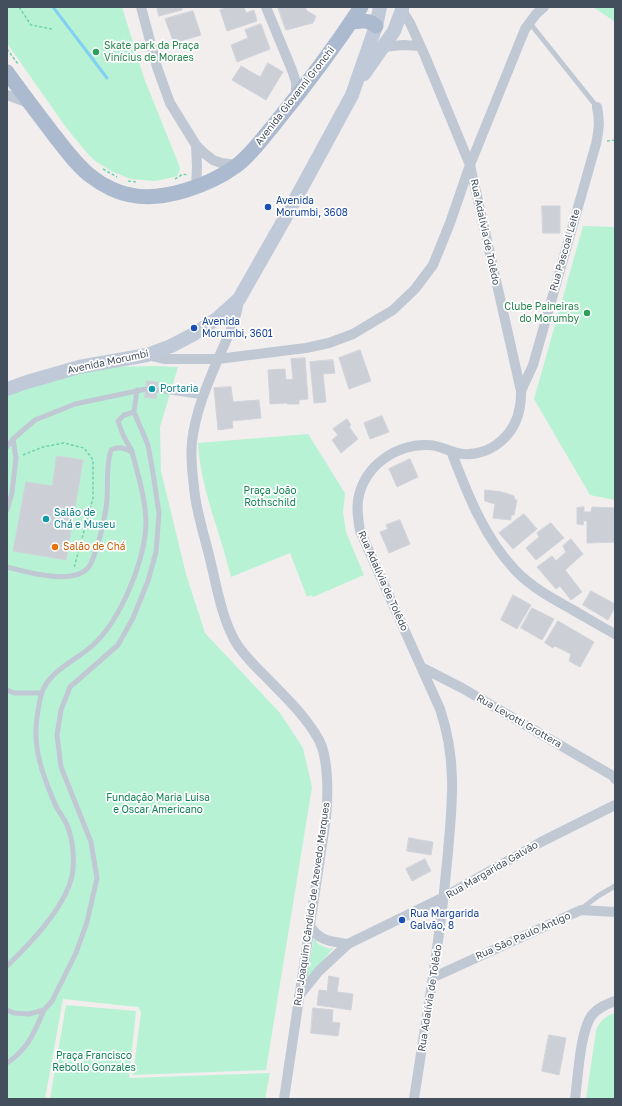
<!DOCTYPE html>
<meta charset="utf-8">
<style>
body{margin:0}
#map{position:relative;width:622px;height:1106px;overflow:hidden;background:#f1eeed;font-family:"Golos Text",sans-serif}
canvas{display:block}
.frame{position:absolute;inset:0;border:8px solid #444f5d;pointer-events:none}
</style>
<div id="map">
<canvas width="622" height="1106"></canvas>
<div class="frame"></div>
</div>
<script>
const g = document.querySelector('canvas').getContext('2d');
g.lineJoin = 'round';
function paint(path, color) { g.fillStyle = color; g.fill(path, 'evenodd'); }
function strokePath(path, color, width, dash) { g.strokeStyle = color; g.lineWidth = width; g.lineCap = dash ? 'butt' : 'round'; g.setLineDash(dash || []); g.stroke(path); }
function drawText(font, color, halo, rows, align = 'center') {
  g.font = font + ' "Golos Text",sans-serif'; g.lineWidth = 3.5; g.setLineDash([]); g.textBaseline = 'middle'; g.strokeStyle = halo; g.fillStyle = color; for (const [text, x, y, turn = 0] of rows) {
    g.save(); g.translate(x, y); g.rotate((+turn || 0) * Math.PI / 180); g.textAlign = isNaN(turn) ? turn : align; if (halo) g.strokeText(text, 0, 0); g.fillText(text, 0, 0); g.restore();
  }
}
paint(new Path2D(`
 M7,7h115l22,71 35,87 1,5 -3,6 -11,3 -12,2 -23,-2 -18,-7 -18,-11 -8,-8 -22,-27 -58,-83z
 M593,7h22v25l-1,-11z
 M583,226l32,1v273l-25,-5 -56,-96z
 M152,366l26,1 -18,60 1,44 25,103 19,59 75,80 23,35 9,39 -46,283 -133,5 8,-63 -3,-5 -75,-8 -18,100h-38v-707l58,-17 47,-8z
 M308,434l37,59 -2,19 3,20 18,43 -51,22 -2,-2 -4,2 -17,-44 -59,24c-10,-43 -31,-90 -33,-134z
 M314,937l4,7 12,5 4,-2 -28,35z
 M66,1005l70,6 -7,67 141,-5 -5,26h-215z
 M615,1013v86h-29l10,-68c3,-9 9,-15 19,-18z`), '#b8f2d4');
strokePath(new Path2D(`
 M53,7l54,71`), '#82d0f2', 3);
const building = new Path2D(`
 M157,7h25v3l-23,6z
 M227,7h17l2,6 8,-3 3,11 -30,10 -7,-21z
 M278,7h27l2,4 9,5 -3,7 -27,7z
 M193,11l8,24 -27,8 -9,-24z
 M261,24l9,25 -33,13 -6,-17 17,-7 -3,-8z
 M268,63l15,9 -17,28 -34,-20 9,-14 19,11z
 M542,206h18v27h-17z
 M360,350l11,31 -22,8 -10,-31z
 M305,358l3,41 -9,1v4h-12v-1l-17,1 -2,-34 17,-1 1,11 7,-1 -2,-20z
 M333,360l2,13 -12,1 3,28 -12,1 -4,-41z
 M147,381l11,1 -2,17 -11,-2z
 M231,387l2,15 26,-2 2,18 -29,3 1,7 -15,2 -4,-42z
 M382,416l7,16 -19,7 -6,-16z
 M347,419l4,6 -2,2 9,12 -17,14 -9,-13 6,-5 -5,-6z
 M57,456l26,4 -17,100 -53,-9 13,-69 26,4z
 M410,459l8,18 -21,10 -8,-18z
 M485,490l17,2 12,4 1,4h2l-3,15h-3v5l-18,-2 2,-14 -10,-3z
 M584,507v5h7l1,-5 23,1v34l-28,1v-22l-3,-1 -1,5 -6,-1v-16z
 M524,514l13,15 -24,20 -14,-16z
 M400,520l10,24 -21,9 -9,-21 8,-3 -2,-4z
 M551,523l13,15 -28,22 -10,-12 13,-11 -2,-4z
 M571,539l12,15 -18,16 17,22 -11,8 -11,-14 -4,3 -19,-22 15,-11 4,5 10,-9 -3,-6z
 M591,591l24,13v3l-7,13 -25,-15z
 M513,595l18,10 -14,24 -16,-9z
 M532,608l22,11 -12,21 -21,-12z
 M558,621l36,21 -14,25 -11,-6 2,-7 -16,-8 -2,2 -8,-5z
 M409,838l24,4 -2,13 -24,-4z
 M425,859l6,12 -19,10 -6,-12z
 M329,976l10,2 -2,14 16,2 -2,16 -34,-5 2,-15 8,1z
 M313,1008l20,2 -1,12 8,1 -2,13 -27,-3z
 M549,1035l17,3 -7,37 -17,-4z`);
paint(building, '#cccfd6');
strokePath(building, '#d1d3da', 1);
strokePath(new Path2D(`
 M19,7l12,18 21,4
 M7,49l11,15
 M607,141l8,-1
 M103,169l14,8
 M175,179l8,-5 4,1
 M128,181l8,1
 M23,455l20,-8 21,-4 20,5 9,12v38l-19,70`), '#6ed3aa', 1.5, [3, 2]);
strokePath(new Path2D(`
 M529,22l68,85
 M157,390l47,7
 M134,412l3,-22
 M7,447l6,-8 22,-19 40,-16 71,-15
 M7,510l5,-17 4,-35 -3,-19
 M7,567c19,5 65,18 80,2 6,-6 8,-17 11,-25 4,-14 8,-30 9,-45 1,-16 -1,-34 4,-49 9,-4 13,-2 21,2 6,22 13,46 14,68 0,39 -25,100 -54,126 -17,15 -44,25 -51,49 -3,14 -6,29 -5,42 1,23 10,46 19,67 3,7 9,14 12,21 6,15 8,35 5,51 -7,32 -42,68 -65,90
 M7,690l7,3h28
 M581,909l17,-13 17,-10
 M7,1010l7,3 15,1 15,-4 8,-9 24,-48 11,-31 10,-44 -6,-36 -30,-75 -4,-32 4,-25 9,-23 48,-42 15,-27 15,-37 8,-29 3,-39 -6,-40 -5,-28 -14,-33 -10,3 -6,6 5,14 9,16
 M7,1063c21,-14 27,-30 37,-53`), '#c0c8d4', 5);
strokePath(new Path2D(`
 M141,7l16,60 13,36 26,42 8,8 9,7 8,3 16,2
 M266,7l26,63 4,12v15
 M402,10l8,13 15,33 45,109 51,226c0,4 0,10 -1,15 -4,28 -28,50 -57,48 -12,-1 -23,-9 -35,-9 -31,-1 -61,19 -69,50 -3,11 -1,24 1,36l80,178c18,53 12,98 7,153 -7,79 -21,158 -33,237
 M383,47l20,-2 17,1
 M7,95l22,8
 M196,145l1,21 -1,21
 M239,299c-2,21 -13,41 -21,60 -11,26 -23,54 -26,83 -2,18 1,36 3,54 3,20 9,39 14,59 7,28 12,61 26,86 8,14 21,26 32,37 18,19 39,38 52,62 10,19 9,57 7,78l-42,281
 M147,355l17,4h54l88,-11 23,-5 24,-9 40,-24 22,-21 18,-24 17,-42 20,-58 55,-136 11,-15 8,-7
 M521,391l12,-26 63,-221c3,-14 4,-24 1,-37
 M451,451c16,42 33,86 64,119 16,17 38,29 58,40 14,8 27,16 42,24
 M421,667l41,21 151,88 2,3
 M310,926c10,16 21,15 38,18
 M434,977l147,-67 34,2
 M299,996l20,-25 29,-27 96,-47 97,-55 74,-37
 M575,1099c3,-21 5,-71 18,-85 6,-7 14,-10 22,-13`), '#c0c8d4', 10);
strokePath(new Path2D(`
 M364,74l30,-43 8,-21v-3
 M7,389l20,-7 52,-15 68,-12 24,-9 23,-12 24,-16 21,-19 50,-88 63,-116 24,-69 4,-19`), '#bfc9d8', 14);
strokePath(new Path2D(`
 M352,22c8,-1 17,-3 24,4
 M7,72c15,21 31,42 47,63 12,15 23,31 38,42 10,8 26,16 39,18 32,7 79,-10 105,-29 14,-10 26,-27 37,-40 31,-38 61,-78 88,-119`), '#abbacf', 15);
for (const [x, y, r, color] of [
 [96,52,4,"#2e9e5b"],
 [268,207,4,"#1a4fb4"],
 [587,313,4,"#2e9e5b"],
 [194,328,4,"#1a4fb4"],
 [152,389,4,"#0f9aa8"],
 [46,519,4,"#0f9aa8"],
 [55,547,4,"#e8710a"],
 [402,920,4,"#1a4fb4"]
]) { const dot = new Path2D(); dot.arc(x, y, r, 0, 2 * Math.PI); g.fillStyle = color; g.fill(dot); strokePath(dot, '#fff', 1.5); }
drawText('10px', '#27864d', '#fff', [
 ["Skate park da Praça",104,46],
 ["Vinícius de Moraes",104,58],
 ["Clube Paineiras",579,307,"right"],
 ["do Morumby",579,319,"right"]
], 'left');
drawText('10px', '#444f5d', '#fff', [
 ["Avenida Giovanni Gronchi",295,96,-52],
 ["Rua Adalívia de Tolêdo",485,232,78],
 ["Rua Pascoal Leite",565,250,-74],
 ["Avenida Morumbi",108,362,-12],
 ["Rua Adalívia de Tolêdo",383,581,66],
 ["Rua Levotti Grottera",519,721,30],
 ["Rua Margarida Galvão",492,870,-30],
 ["Rua Joaquim Cândido de Azevedo Marques",312,904,-82],
 ["Rua São Paulo Antigo",523,936,-24],
 ["Rua Adalívia de Tolêdo",430,998,-81]
]);
drawText('10px', '#164399', '#fff', [
 ["Avenida",276,201],
 ["Morumbi, 3608",276,213],
 ["Avenida",202,322],
 ["Morumbi, 3601",202,334],
 ["Rua Margarida",410,914],
 ["Galvão, 8",410,926]
], 'left');
drawText('10px', '#0d838f', '#fff', [
 ["Portaria",160,389],
 ["Salão de",54,513],
 ["Chá e Museu",54,525]
], 'left');
drawText('10px', '#108354', '#fff', [
 ["Praça João",270,491],
 ["Rothschild",270,503],
 ["Fundação Maria Luisa",158,798],
 ["e Oscar Americano",158,810],
 ["Praça Francisco",94,1056],
 ["Rebollo Gonzales",94,1068]
]);
drawText('10px', '#c56008', '#fff', [
 ["Salão de Chá",63,547]
], 'left');
</script>
